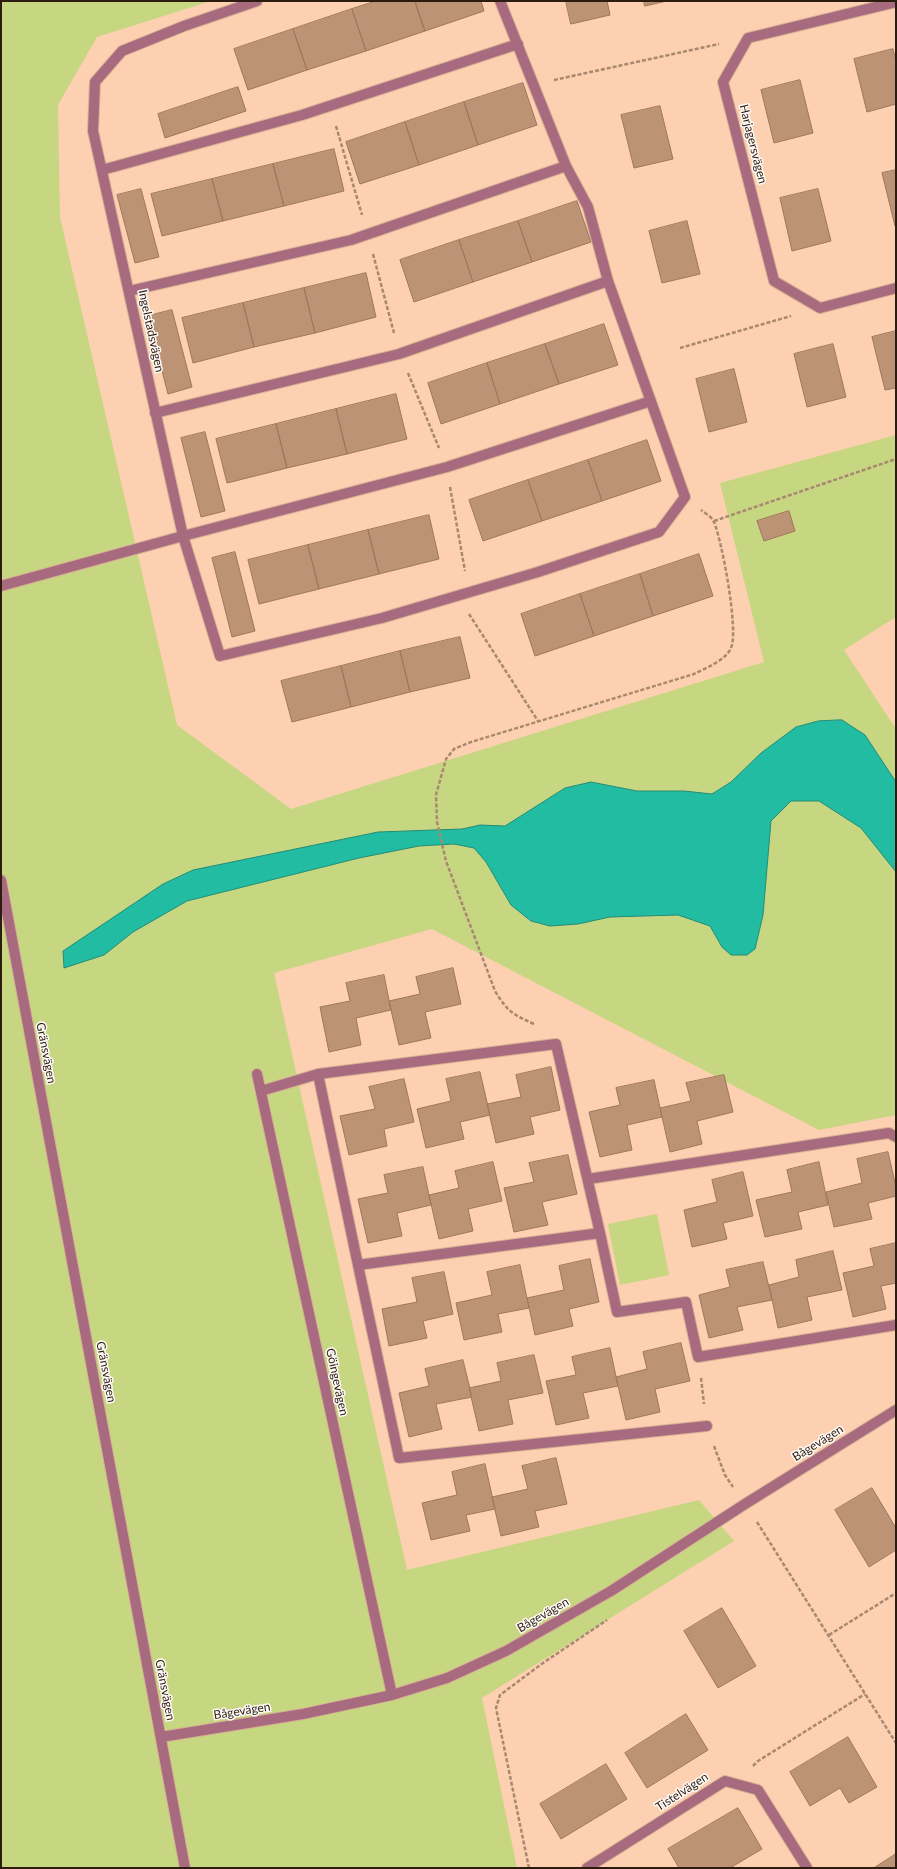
<!DOCTYPE html>
<meta charset="utf-8">
<style>
body{margin:0}
#map{position:relative;width:897px;height:1869px;overflow:hidden;background:#fcd0b0;font-family:Lato,sans-serif}
canvas{display:block}
.frame{position:absolute;inset:0;border:2px solid #2b1c0f;pointer-events:none}
</style>
<div id="map">
<canvas width="897" height="1869"></canvas>
<div class="frame"></div>
</div>
<script>
const g = document.querySelector('canvas').getContext('2d');
g.lineJoin = 'round';
function paint(path, color) { g.fillStyle = color; g.fill(path, 'evenodd'); }
function strokePath(path, color, width, dash) { g.strokeStyle = color; g.lineWidth = width; g.lineCap = dash ? 'butt' : 'round'; g.setLineDash(dash || []); g.stroke(path); }
function drawText(font, color, halo, rows, align = 'center') {
  g.font = font + ' Lato,sans-serif'; g.lineWidth = 3; g.setLineDash([]); g.textBaseline = 'middle'; g.strokeStyle = halo; g.fillStyle = color; for (const [text, x, y, turn = 0] of rows) {
    g.save(); g.translate(x, y); g.rotate((+turn || 0) * Math.PI / 180); g.textAlign = isNaN(turn) ? turn : align; if (halo) g.strokeText(text, 0, 0); g.fillText(text, 0, 0); g.restore();
  }
}
paint(new Path2D(`
 M1,1h210l-114,36 -39,68 2,112 117,508 114,84 473,-147 -44,-179 176,-48v182l-52,33 52,79v386l-77,15 -387,-201 -158,44 133,597 292,-70 35,41 -252,157 35,170h-516z
 M657,1214l12,61 -49,10 -12,-61z`), '#c7d781');
const water = new Path2D(`
 M842,720l23,15 31,47v90l-35,-44 -42,-27h-28l-20,20 -8,94 -8,34 -8,6h-16l-9,-8 -12,-21 -32,-11 -68,2 -32,7 -28,2 -19,-5 -20,-16 -25,-43 -12,-14 -20,-4 -35,2 -60,12 -172,43 -54,31 -29,23 -40,13 -1,-17 100,-67 30,-14 185,-38 84,-3 18,-4 25,1 60,-38 26,-6 46,9h47l28,3 19,-12 30,-29 35,-26 22,-6z`);
paint(water, '#22bca3');
strokePath(water, '#258c77', 1);
const building = new Path2D(`
 M376,1h39l10,30 -59,20 -14,-42z
 M415,1h66l3,10 -59,20z
 M566,1h41l3,14 -39,9z
 M644,1h23l-22,5z
 M352,9l14,42 -59,19 -14,-41z
 M293,29l14,41 -59,20 -14,-41z
 M893,49l3,12v43l-29,8 -13,-53z
 M800,80l13,53 -39,10 -13,-53z
 M523,83l14,42 -59,20 -14,-43z
 M238,87l8,24 -81,27 -7,-24z
 M464,102l14,43 -59,20 -14,-43z
 M660,106l13,53 -39,9 -13,-53z
 M405,122l14,43 -59,19 -14,-42z
 M334,149l10,42 -60,15 -11,-42z
 M273,164l11,42 -61,15 -11,-42z
 M896,170v56h-1l-13,-53z
 M212,179l11,42 -61,15 -11,-42z
 M141,189l18,68 -24,6 -18,-68z
 M818,189l13,52 -39,10 -12,-53z
 M577,201l14,41 -59,20 -14,-41z
 M518,221l14,41 -59,20 -14,-42z
 M687,221l13,53 -38,9 -13,-52z
 M459,240l14,42 -59,20 -14,-42z
 M366,273l10,44 -61,16 -11,-45z
 M304,288l11,45 -61,14 -11,-44z
 M243,303l11,44 -61,16 -11,-45z
 M172,310l20,77 -24,7 -20,-78z
 M604,324l14,41 -59,19 -14,-40z
 M896,331v57l-11,2 -13,-53z
 M545,344l14,40 -59,20 -13,-41z
 M833,344l13,53 -39,10 -13,-53z
 M487,363l13,41 -59,20 -13,-41z
 M734,369l13,53 -38,10 -13,-53z
 M396,394l11,45 -60,15 -11,-45z
 M336,409l11,45 -60,14 -11,-44z
 M276,424l11,44 -60,15 -11,-44z
 M205,432l20,79 -24,6 -20,-79z
 M647,440l14,41 -59,20 -14,-41z
 M588,460l14,41 -60,20 -14,-41z
 M528,480l14,41 -59,20 -14,-41z
 M789,511l6,20 -31,10 -7,-20z
 M429,515l10,44 -60,15 -11,-44z
 M368,530l11,44 -60,15 -11,-44z
 M308,545l11,44 -60,15 -11,-44z
 M235,552l20,79 -23,6 -20,-79z
 M699,554l14,42 -60,20 -13,-42z
 M640,574l13,42 -59,20 -14,-42z
 M580,594l14,42 -59,20 -14,-42z
 M460,637l10,41 -60,14 -10,-41z
 M400,651l10,41 -59,15 -10,-41z
 M341,666l10,41 -59,15 -11,-41z
 M453,968l8,36 -36,8 6,26 -32,7 -10,-44 31,-7 -4,-17z
 M384,975l7,35 -35,8 5,27 -32,7 -9,-45 30,-6 -4,-18z
 M551,1067l9,43 -30,7 4,17 -38,9 -9,-39 34,-7 -5,-22z
 M480,1072l10,43 -30,7 4,17 -38,9 -9,-39 34,-8 -5,-22z
 M724,1075l9,37 -36,9 5,23 -32,8 -10,-44 31,-7 -5,-18z
 M404,1079l10,43 -30,7 3,17 -38,9 -9,-39 35,-7 -6,-22z
 M654,1080l8,37 -35,8 5,25 -32,7 -11,-45 31,-7 -4,-17z
 M888,1152l8,35v9l-28,7 4,16 -38,8 -8,-35 36,-9 -5,-24z
 M568,1155l9,39 -35,8 6,23 -34,7 -10,-44 30,-6 -5,-19z
 M493,1162l9,39 -34,8 5,22 -34,8 -10,-44 30,-7 -4,-17z
 M819,1162l9,43 -30,7 4,17 -37,8 -9,-37 36,-8 -5,-22z
 M423,1167l8,38 -34,8 5,23 -34,7 -10,-44 30,-6 -4,-18z
 M743,1172l10,44 -30,7 4,16 -35,8 -8,-37 33,-8 -5,-22z
 M896,1243v40l-15,3 5,23 -33,8 -10,-44 31,-7 -4,-17z
 M833,1251l9,39 -35,7 5,23 -34,8 -9,-43 30,-8 -3,-17z
 M590,1259l9,43 -30,7 4,17 -38,9 -8,-37 37,-8 -5,-24z
 M763,1262l9,38 -35,7 6,23 -34,8 -10,-43 31,-8 -4,-17z
 M520,1265l9,43 -31,6 4,18 -38,8 -8,-37 36,-8 -5,-23z
 M444,1272l9,42 -30,7 4,17 -38,8 -7,-37 35,-7 -5,-24z
 M681,1343l9,38 -35,8 5,23 -34,8 -10,-43 31,-8 -4,-17z
 M610,1348l8,38 -35,7 6,25 -33,7 -10,-44 30,-6 -4,-18z
 M534,1355l9,38 -35,7 5,24 -34,7 -10,-43 32,-7 -4,-18z
 M463,1360l9,37 -36,7 6,25 -33,8 -10,-44 30,-7 -4,-17z
 M556,1458l11,46 -32,7 4,16 -38,9 -9,-39 36,-8 -6,-23z
 M485,1464l10,45 -29,6 4,16 -39,9 -9,-37 35,-8 -5,-23z
 M872,1488l24,40v22l-27,17 -34,-57z
 M722,1608l34,58 -38,22 -34,-57z
 M686,1714l22,36 -61,38 -22,-35z
 M848,1737l29,50 -28,16 -9,-15 -30,18 -20,-34z
 M606,1764l21,35 -66,40 -21,-35z
 M738,1808l24,41 -32,19h-51l-11,-19z
 M896,1854v14h-22z`);
paint(building, '#bc9374');
strokePath(building, '#9f775a', 1);
const minor = new Path2D(`
 M896,2l-148,36 -25,44 51,199 46,27 76,-20
 M566,166l22,41 20,74
 M102,170l200,-55 216,-71
 M129,291l222,-51 215,-74 -66,-165
 M155,413l244,-59 209,-73 77,216 -26,35 -121,40 -156,46 -162,38 -37,-120 264,-69 204,-66
 M1,586l182,-50 -90,-405 2,-49 27,-31 62,-25 73,-25
 M1,880l184,988
 M257,1074l135,621
 M318,1074l40,191 242,-32 17,79 69,-10 12,55 198,-32
 M261,1091l57,-17 238,-30 44,189
 M588,1179l301,-46 7,4
 M358,1265l41,193 308,-32
 M161,1737l142,-23 89,-19 55,-17 59,-27 105,-60 134,-87 151,-94
 M587,1868l138,-87 33,9 49,78`);
strokePath(minor, '#d6b093', 12);
strokePath(new Path2D(`
 M554,80l165,-36
 M336,126l26,89
 M373,254l21,79
 M680,348l111,-32
 M408,373l31,75
 M450,487l15,84
 M714,521l182,-62
 M469,614l69,107
 M534,1024c-22,-10 -26,-12 -39,-33l-49,-130 -9,-39 -1,-27 10,-36 8,-10 17,-7 223,-68c12,-6 32,-14 37,-26 8,-17 -9,-107 -17,-126 -2,-5 -9,-9 -13,-12
 M701,1378l3,26
 M714,1446l11,29 8,12
 M757,1522l139,221
 M829,1635l67,-42
 M753,1766l5,-5 107,-67
 M529,1868l-33,-160 4,-13 43,-32 64,-43`), '#a8886f', 2.5, [4, 2]);
strokePath(minor, '#a86a7f', 10);
drawText('12px', '#2b1c0f', '#fffaf7', [
 ["Harjagersvägen",753,144,76],
 ["Ingelstadsvägen",151,331,78],
 ["Gränsvägen",46,1053,79],
 ["Gränsvägen",106,1372,79],
 ["Göingevägen",337,1382,78],
 ["Bågevägen",818,1443,-32],
 ["Bågevägen",543,1615,-30],
 ["Gränsvägen",165,1690,79],
 ["Bågevägen",242,1711,-9],
 ["Tistelvägen",682,1792,-33]
]);
</script>
